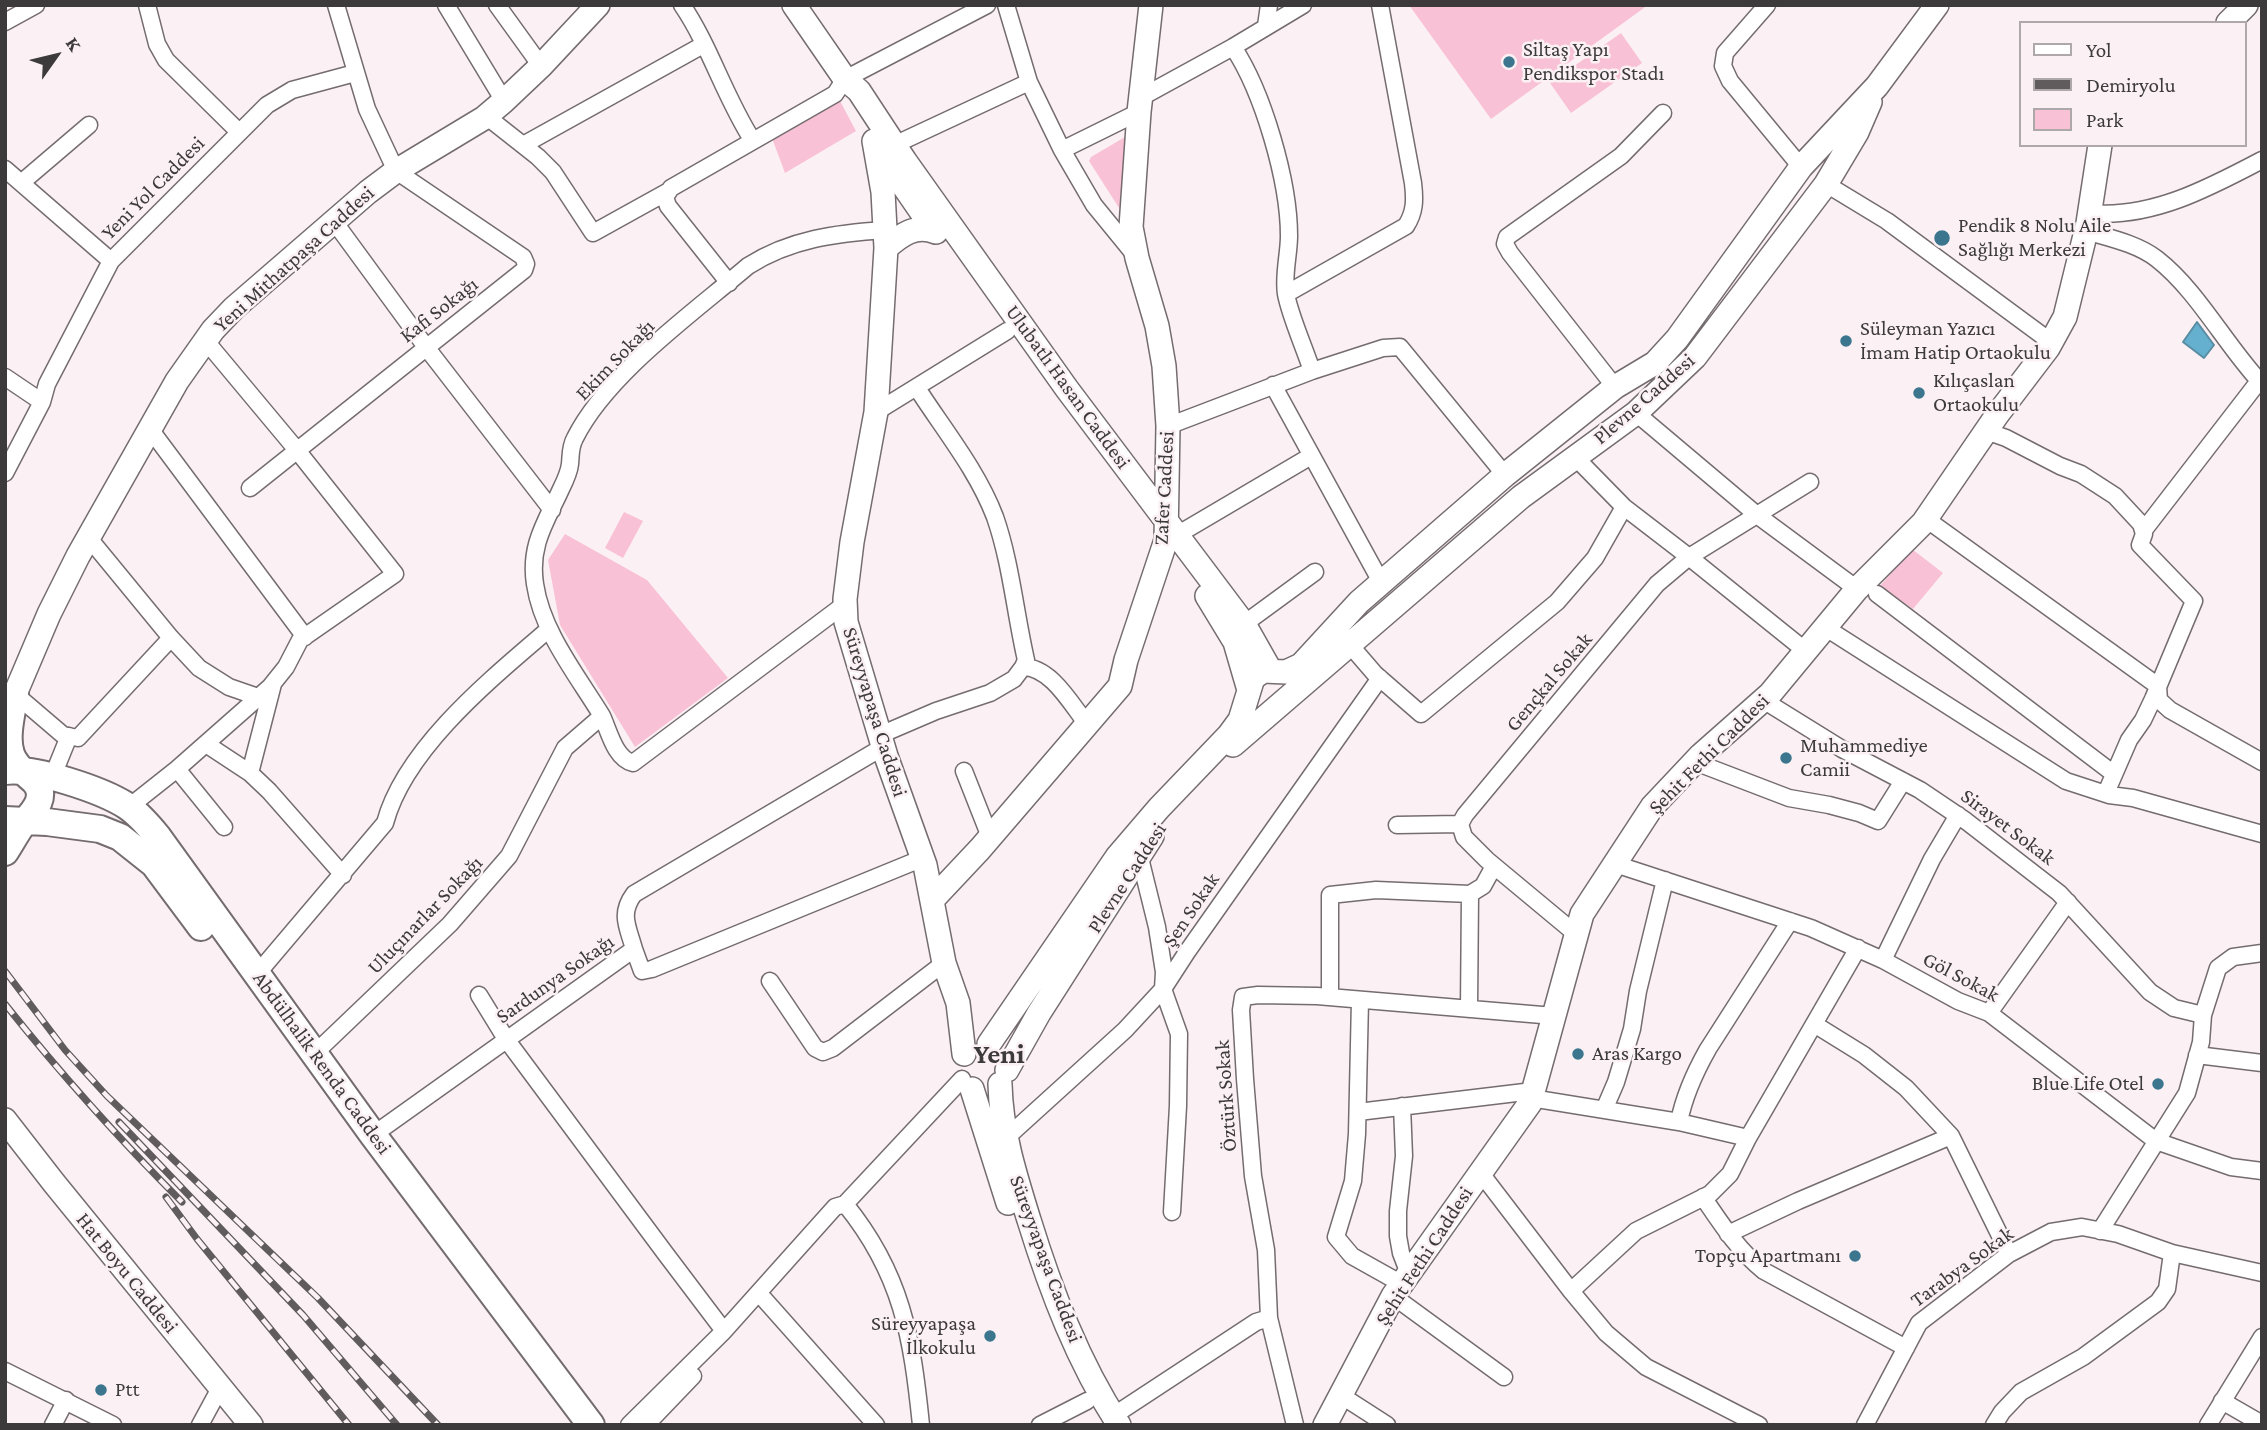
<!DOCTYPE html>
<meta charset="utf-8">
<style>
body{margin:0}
#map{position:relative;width:2267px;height:1430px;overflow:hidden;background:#fbf1f4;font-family:"Crimson Pro",serif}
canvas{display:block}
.frame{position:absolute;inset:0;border:7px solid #3d3a3b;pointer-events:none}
.legend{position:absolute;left:2019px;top:21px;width:228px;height:126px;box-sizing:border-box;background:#fbf1f4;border:2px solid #afa8aa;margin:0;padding:9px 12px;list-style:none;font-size:21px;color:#3d3a3b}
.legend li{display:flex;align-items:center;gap:14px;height:35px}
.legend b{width:35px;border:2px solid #afa8aa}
.north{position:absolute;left:21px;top:21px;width:70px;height:70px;-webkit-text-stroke:5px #fbf1f4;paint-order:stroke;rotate:56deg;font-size:19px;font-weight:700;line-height:28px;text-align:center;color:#3d3a3b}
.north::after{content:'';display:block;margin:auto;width:24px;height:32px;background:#3d3a3b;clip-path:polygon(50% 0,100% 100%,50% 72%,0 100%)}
</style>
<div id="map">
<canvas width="2267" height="1430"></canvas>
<div class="frame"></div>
<ul class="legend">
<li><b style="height:9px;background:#fff"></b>Yol</li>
<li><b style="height:9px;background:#605c5d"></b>Demiryolu</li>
<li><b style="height:19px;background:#f9c1d5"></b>Park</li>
</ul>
<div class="north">K</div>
</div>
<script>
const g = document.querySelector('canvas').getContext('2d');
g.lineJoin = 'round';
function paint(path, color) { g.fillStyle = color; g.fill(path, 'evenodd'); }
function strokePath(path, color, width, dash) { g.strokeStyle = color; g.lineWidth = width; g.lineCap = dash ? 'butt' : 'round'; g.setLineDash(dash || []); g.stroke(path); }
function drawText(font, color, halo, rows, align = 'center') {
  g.font = font + ' "Crimson Pro",serif'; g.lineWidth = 5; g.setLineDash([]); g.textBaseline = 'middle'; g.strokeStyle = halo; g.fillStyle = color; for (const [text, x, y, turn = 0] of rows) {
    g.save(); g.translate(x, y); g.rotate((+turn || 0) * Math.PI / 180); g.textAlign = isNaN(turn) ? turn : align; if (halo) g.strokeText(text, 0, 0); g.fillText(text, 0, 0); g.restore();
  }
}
paint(new Path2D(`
 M1409,5h239l-157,114z
 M1621,33l21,30 -71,50 -21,-30z
 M840,101l16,30 -71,42 -13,-35z
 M1125,137l3,3 -7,71 -32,-50 2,-4z
 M624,512l19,9 -20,37 -18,-10z
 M565,534l82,46 81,98 -93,69 -75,-122 -12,-65z
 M1912,549l31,24 -30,36 -33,-23z`), '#f9c1d5');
const water = new Path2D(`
 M2197,322l17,23 -10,13 -21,-16z`);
paint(water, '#65b0cf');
strokePath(water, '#598da3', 2);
const street = new Path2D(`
 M147,5l10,39 9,16 73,72
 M446,5l58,96
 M497,5l44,61
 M682,5c28,41 43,93 71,136
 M1006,5l23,77 33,68 77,-38
 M1767,5l-42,48 -2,13 7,15 71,86
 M5,22l31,-17
 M1266,26l3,-21
 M1233,47c30,45 56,134 56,189 0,18 -6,40 -3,58 4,22 19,55 26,77
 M1140,98l93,-51 70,-42
 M486,116l52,41 15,15 40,61 74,-41
 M523,145l180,-100
 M894,145l135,-63
 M1062,150l32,55 40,49
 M5,169l106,92
 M21,183l68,-58
 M1826,184l61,37 164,121
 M2090,213c61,6 119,-25 172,-53
 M333,220l93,127 126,163
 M2086,231c24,7 52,13 71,28 41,32 69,87 105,125
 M729,283l-61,-77 -3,-9 6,-9 164,-94 10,-15 142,-74
 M1286,294l120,-68c9,-14 9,-26 7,-43l-33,-178
 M5,377l37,25
 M1273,385l108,197
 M1615,387l-105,-134 -5,-9 2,-7 114,-81 42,-43
 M876,412l131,-81
 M1636,413l121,102 100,74
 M1168,426l144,-55 71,-23 17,-1 105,128
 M150,429l155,208
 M1986,431l20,7 54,28 21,8 34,22 26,28 3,10 -4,11 54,56 -41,98 -10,21 -14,20 -23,53
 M1576,458l48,49 65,50 118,95
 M5,473l37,-71 5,-18 64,-123 156,-156 25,-15 63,-17
 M250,488l274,-218 2,-6 -3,-7 -127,-86 -29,-62 -31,-104
 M1926,519l232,167 1,14 11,10 92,52
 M2144,530l115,-149
 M1177,535l134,-79
 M88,537l83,101 28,30 30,19 29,10
 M1877,594l237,180
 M1244,624l71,-52
 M1826,628l240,153 43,14 24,3 129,36
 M1350,645l25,29 46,40 136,-112 38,-44 29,-51
 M1023,667c28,0 48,37 64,57
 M15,694l48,41 15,3 93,-100
 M1763,700l79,49 78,41 46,31 93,72 91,99 24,16 29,7
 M602,716c-25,-41 -60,-84 -67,-132 -6,-39 11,-62 26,-95 4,-8 8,-16 9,-25 1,-10 0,-17 5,-26 32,-64 118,-125 173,-172 42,-27 89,-33 138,-36
 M880,735l56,-24 54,-18 24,-14 9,-12 3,-7c-11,-48 -15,-97 -31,-143 -18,-47 -51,-87 -78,-129
 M206,744l44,29 19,18 74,84
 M1695,762l94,36 40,7 30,8 19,8 25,-40
 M177,769l47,58
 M964,771l26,66
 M250,773l23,-89
 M52,778l17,-42
 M129,807l48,-38 93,-82 16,-20 14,-27 95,-66 -99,-125 -91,-109
 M1397,825l63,-1
 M1139,854l18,73 7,45 -1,17 16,45 -1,72 -6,106
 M1615,864l196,64 72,32 75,41 31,12 167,128 75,26 31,4
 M1576,934l-89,-74 -23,-23 -4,-13 5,-9 192,-231 32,-27 121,-75
 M634,949c-6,-22 -15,-35 0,-55l249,-147
 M1883,960l49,-101 26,-44
 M257,974l128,-151c20,-75 107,-145 164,-194
 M770,981l45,67 8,4 10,-4 111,-85
 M479,995l27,44 159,214 59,78
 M1330,997v-102l46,-5 94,4 13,-8 11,-20
 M1360,1000l-3,134 -4,47 -17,56 16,19 50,28
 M1469,1009l1,-115
 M1989,1013l79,-111
 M1814,1024l50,31 42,33 45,48 58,118
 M314,1054l136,-130 59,-68 56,-108 37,-32c7,15 13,43 31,47l212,-159
 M2197,1055l65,8
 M1531,1098l148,24 69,16
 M1402,1106l2,50 -6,55v25l3,17 8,21
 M1604,1110l12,-28 16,-53 6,-38 27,-111
 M1358,1112l175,-21
 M1679,1122c5,-26 16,-50 29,-73l82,-128
 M373,1135l261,-186 8,22 10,-2 271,-111
 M1006,1138l119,-108 38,-41 24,-37 193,-274
 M1480,1172l91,119 35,42 40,34 113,58
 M1703,1197c19,28 35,53 61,74l142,77
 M845,1204c57,70 67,133 76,221
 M2100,1231l87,-138 14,-51 2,-27 15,-47 15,-11 29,-4
 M1728,1234l70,-33 153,-65
 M1571,1291l65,-60 74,-37 20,-20 18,-36 110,-190
 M1393,1296l111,81
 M764,1299l112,126
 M1269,1318l26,107
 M5,1371l108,54
 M1342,1396l45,29
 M2222,1401l40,23
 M1113,1416l143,-94 13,-4 -3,-68 -13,-74 -8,-97 -4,-69 2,-13 15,-2 59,1 237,20
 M53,1425l13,-25
 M200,1425l20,-37
 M629,1425l95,-94 111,-124 10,-3 117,-125
 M646,1425l47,-49
 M1040,1425l47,-24
 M1865,1425l54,-102 90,-69 42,-22 31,-5 36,7 54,19 90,20
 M1994,1425l8,-13 19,-20 62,-35 75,-55 9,-13 5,-36
 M2208,1425l54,-88`);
const secondary = new Path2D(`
 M794,5l51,74 14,12 46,70 162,228 177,235 26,46
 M2228,23l18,-18
 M874,141l9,51 3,56 -10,164 -24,130 -7,57 1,23 40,134 39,109 19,98 14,40 6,51
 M885,159l44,64
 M886,248c15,-13 29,-24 50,-16
 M1207,596l28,46 14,48
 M15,694l34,-80 29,-58 99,-175 36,-51 21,-22 134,-116 28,-21 88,-53 20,-17 37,-35 57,-61
 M1233,745l288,-248 115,-84 59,-56 131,-173 31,-52 13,-30
 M933,899l47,-50 140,-163 6,-26 40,-120 2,-114 -4,-60 -7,-40 -20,-68 -6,-31 8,-115 12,-107
 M989,1044l128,-187 42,-49 70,-73 11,-15 13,-42 10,-7 23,1 15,-7 58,-63 146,-127 110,-88 40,-24 22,-24 124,-172 76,-81 60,-81
 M1007,1070l32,-57 113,-177
 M1000,1084c1,47 15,91 29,136 22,71 49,142 90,205
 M972,1089l36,114
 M5,1120l49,63 197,242
 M1325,1425l68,-129 137,-193 52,-189 70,-107 49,-52 69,-61 87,-105 66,-66 74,-108 51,-67 17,-31 23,-94 12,-78`);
const primary = new Path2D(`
 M5,771c29,-4 97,19 122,35 12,8 22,20 31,31l215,298 218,290
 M5,820l42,2 53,7 20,8 34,27 47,63
 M5,852c6,-9 15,-26 21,-32 9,-10 21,-24 9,-38 -9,-9 -20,-15 -24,-28 -6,-17 1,-42 4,-60`);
strokePath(street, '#746c6e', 19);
strokePath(secondary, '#746c6e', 26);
strokePath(primary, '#746c6e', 30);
strokePath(street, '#fff', 16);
strokePath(secondary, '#fff', 23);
strokePath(primary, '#fff', 26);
const rail = new Path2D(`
 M5,971l60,79 42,46 211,202 120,127
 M5,1004c55,69 114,135 177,198
 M119,1122l184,193 94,110
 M166,1197l31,42 152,186`);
strokePath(rail, '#605c5d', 7);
strokePath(rail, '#fbf1f4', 4.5, [13]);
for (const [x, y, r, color] of [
 [1509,62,7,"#3b768e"],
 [1942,238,9,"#3b768e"],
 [1846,341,7,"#3b768e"],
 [1919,393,7,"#3b768e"],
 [1786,758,7,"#3b768e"],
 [1578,1054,7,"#3b768e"],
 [2158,1084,7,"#3b768e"],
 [1855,1256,7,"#3b768e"],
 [990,1336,7,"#3b768e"],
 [101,1390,7,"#3b768e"]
]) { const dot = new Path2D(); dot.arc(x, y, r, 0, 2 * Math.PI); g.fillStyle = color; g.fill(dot); strokePath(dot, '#fbf1f4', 2.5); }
drawText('21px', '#3d3a3b', '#fbf1f4', [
 ["Siltaş Yapı",1523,50],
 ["Pendikspor Stadı",1523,74],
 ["Pendik 8 Nolu Aile",1958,226],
 ["Sağlığı Merkezi",1958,250],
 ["Süleyman Yazıcı",1860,329],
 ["İmam Hatip Ortaokulu",1860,353],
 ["Kılıçaslan",1933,381],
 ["Ortaokulu",1933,405],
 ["Muhammediye",1800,746],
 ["Camii",1800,770],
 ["Aras Kargo",1592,1054],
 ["Blue Life Otel",2144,1084,"right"],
 ["Topçu Apartmanı",1841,1256,"right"],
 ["Süreyyapaşa",976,1324,"right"],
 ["İlkokulu",976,1348,"right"],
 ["Ptt",115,1390]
], 'left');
drawText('21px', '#3d3a3b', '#fbf1f4', [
 ["Yeni Yol Caddesi",153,188,-45],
 ["Yeni Mithatpaşa Caddesi",294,259,-42],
 ["Kafi Sokağı",439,310,-38],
 ["Ekim Sokağı",615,360,-46],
 ["Ulubatlı Hasan Caddesi",1068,387,54],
 ["Plevne Caddesi",1644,399,-41],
 ["Zafer Caddesi",1164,488,-87],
 ["Gençkal Sokak",1549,682,-50],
 ["Süreyyapaşa Caddesi",875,712,73],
 ["Şehit Fethi Caddesi",1709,754,-45],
 ["Sirayet Sokak",2008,827,37],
 ["Plevne Caddesi",1127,878,-57],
 ["Şen Sokak",1191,910,-56],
 ["Uluçınarlar Sokağı",425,915,-46],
 ["Göl Sokak",1961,977,28],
 ["Sardunya Sokağı",555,979,-35],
 ["Abdülhalik Renda Caddesi",322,1063,54],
 ["Öztürk Sokak",1226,1096,-94],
 ["Şehit Fethi Caddesi",1424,1256,-57],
 ["Süreyyapaşa Caddesi",1046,1259,70],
 ["Tarabya Sokak",1962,1267,-36],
 ["Hat Boyu Caddesi",127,1273,51]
]);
drawText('bold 28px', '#3d3a3b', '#fbf1f4', [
 ["Yeni",999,1054]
]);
</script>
